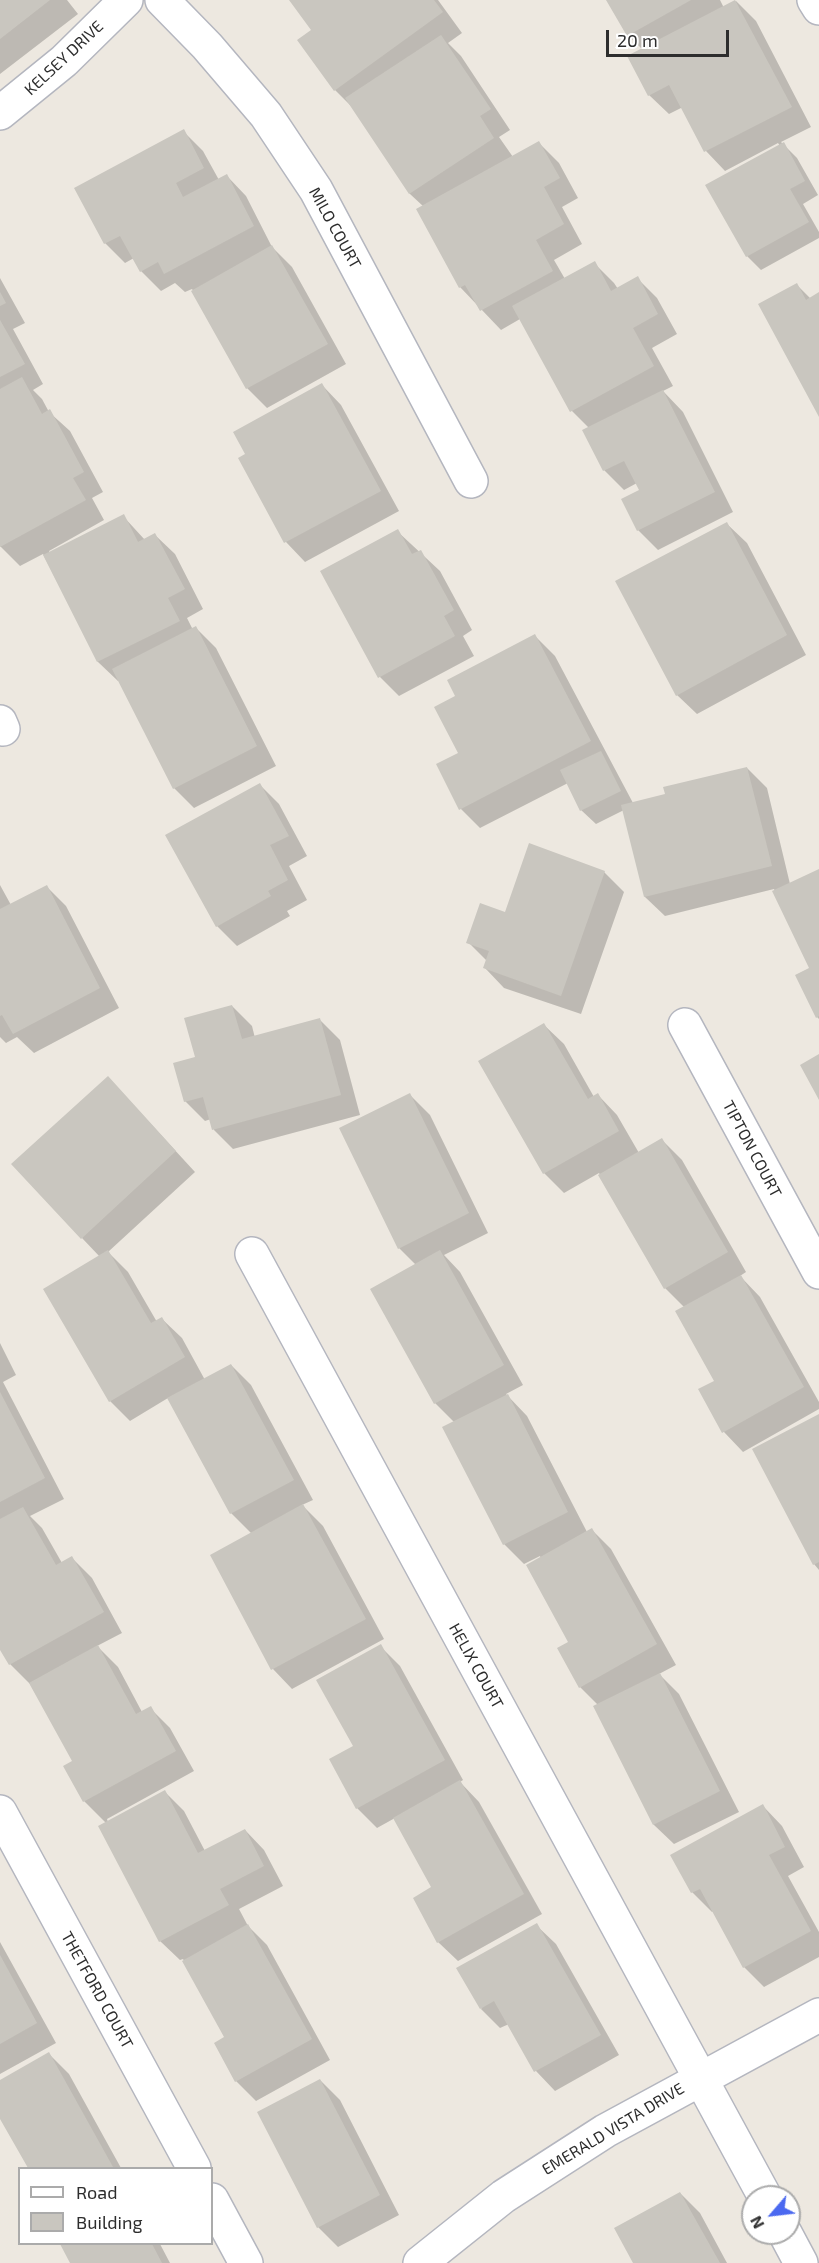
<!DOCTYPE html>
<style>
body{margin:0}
#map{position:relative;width:819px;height:2263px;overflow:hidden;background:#ede8e0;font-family:"Exo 2",sans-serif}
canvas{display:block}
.legend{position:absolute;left:18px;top:2167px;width:195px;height:78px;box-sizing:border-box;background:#fff;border:2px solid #ababab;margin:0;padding:8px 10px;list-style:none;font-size:18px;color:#2d2d2d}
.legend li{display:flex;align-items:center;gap:12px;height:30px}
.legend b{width:30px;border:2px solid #ababab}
.north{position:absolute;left:741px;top:2185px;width:60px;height:60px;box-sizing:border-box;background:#fff;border:2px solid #ababab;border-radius:50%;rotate:242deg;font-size:16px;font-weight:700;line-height:24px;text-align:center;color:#2d2d2d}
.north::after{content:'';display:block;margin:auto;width:21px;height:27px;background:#4b69f0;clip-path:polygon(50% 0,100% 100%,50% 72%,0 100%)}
.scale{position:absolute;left:606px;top:30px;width:123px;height:27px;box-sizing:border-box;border:3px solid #2d2d2d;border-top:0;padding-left:8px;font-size:18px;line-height:21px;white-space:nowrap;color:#2d2d2d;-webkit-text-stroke:4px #fff;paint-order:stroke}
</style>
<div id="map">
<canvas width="819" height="2263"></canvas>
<ul class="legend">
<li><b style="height:8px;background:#fff"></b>Road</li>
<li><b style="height:16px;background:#c9c6bf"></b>Building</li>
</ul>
<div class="north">N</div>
<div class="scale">20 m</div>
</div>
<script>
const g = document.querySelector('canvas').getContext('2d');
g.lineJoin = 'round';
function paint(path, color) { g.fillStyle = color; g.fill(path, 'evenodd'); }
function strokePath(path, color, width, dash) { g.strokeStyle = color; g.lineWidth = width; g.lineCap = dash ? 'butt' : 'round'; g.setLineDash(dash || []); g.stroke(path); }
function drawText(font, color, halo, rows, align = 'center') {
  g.font = font + ' "Exo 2",sans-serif'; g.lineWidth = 4.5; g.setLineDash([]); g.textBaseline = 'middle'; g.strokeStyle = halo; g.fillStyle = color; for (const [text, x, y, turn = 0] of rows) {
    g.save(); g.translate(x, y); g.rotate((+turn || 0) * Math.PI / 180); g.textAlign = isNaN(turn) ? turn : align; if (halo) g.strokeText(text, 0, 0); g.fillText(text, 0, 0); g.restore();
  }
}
paint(new Path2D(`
 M0,0h67l11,14 -78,60z
 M291,0h147l24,33 -14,10 13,13 49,74 -11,7 14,20 26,-14 20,20 19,35 -16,9 20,37 -28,16 11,19 29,-16 20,20 4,6 19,-11 20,20 20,36 -25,14 21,38 -10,5 20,21 50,100 -75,38 -20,-20 3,-39 -4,-8 -13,7 -20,-20 -15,-42 -17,-17 -52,-92 -19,11 -41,-43 -42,-77 6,-3 -14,-13 -57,-86 -18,-18 -22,-60z
 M608,0h112l4,8 12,-7 20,20 55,106 -30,15 16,16 21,37 -15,9 16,28v6l-58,32 -14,-14 33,-110 -2,-3 -53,28 -19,-20 -23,-44 -14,7 -20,-19 -6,-45 -15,-15z
 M183,131l20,20 16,29 8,-4 19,20 26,51 20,20 54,97 -79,44 -20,-20 -55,-99 -7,3 -10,-9 -14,8 -20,-20 -7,-13 -9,5 -20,-20z
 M0,278l25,45 -12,6 30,55 -10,6 9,9 7,13 21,19 33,61 -11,6 12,22 -55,31 1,2 73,-37 22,24 10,-5 20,19 28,55 -16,9 6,12 3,-2 20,20 60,118 -82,42 -20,-20 -54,-107h-2l-20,-19 -55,-108 -23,12 -20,-20z
 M797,285l14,14 8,-5v120z
 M322,385l19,20 58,106 -94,51 -19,-20 -39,-88z
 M727,524l20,19 59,112 -109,59 -20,-19z
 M397,531l43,40 32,59 -9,6 11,20 -75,40 -19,-19z
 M535,636l20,20 78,147 34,-8 80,-27 20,20 23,96 29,-14v149l-2,-2 -6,-48 -37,-80 -109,27 -20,-19 -21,-87 -28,14 -15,-14 -13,-27 -88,45 -19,-19 -4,-112z
 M259,784l20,20 28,52 -18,10 18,34 -20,11 3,5 -53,30 -20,-20z
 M604,872l20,20 -43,122 -77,-26 -19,-20 2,-7 -19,-19 37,-28z
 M0,885l11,20 36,-18 19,19 53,102 -85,45 -17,-16 -11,6 -6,-6z
 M232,1006l20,20 3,12 65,-18 20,20 20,75 -127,34 -19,-19 -3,-11 -6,2 -20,-20z
 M544,1025l20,19 30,53 4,-2 19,20 22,38 23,-13 20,20 64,112 -6,4 20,21 59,105v7l-76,43 -19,-20 -8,-50 -31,-74 -20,-20 -66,-115 -35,20 -20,-20 -64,-112z
 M410,1095l20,20 58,118 -44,22 16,17 63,113 -17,9 21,22 60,116 5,-2 19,19 65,116 -17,9 20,20 60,118 -65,32 -20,-19 -56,-120 -18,-18 -10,-44 -30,-87 -16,8 -20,-20 -49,-121 -20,-20 -19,-138 -17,-17z
 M127,1098l68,74 -87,80 20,20 29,50 5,-3 20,19 23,42 26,-15 20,20 62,115 -11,5 21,21 61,113 -92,50 -19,-20 -61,-113 40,-22 -21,-21 -63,-115 -38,23 -20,-20 -10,-144 -18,-19z
 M0,1343l16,32 -13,7 61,117 -34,17 12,12 20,35 10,-5 20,20 30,55 -25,13 21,21 24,45 8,-4 20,20 24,43 -87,48 1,3 57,-30 19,19 21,40 40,-21 19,20 19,36 -44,23 9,17 19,19 63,115 -74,41 -20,-20 -10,-43 -43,-79 -3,1 -20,-19 -54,-118 -22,-22 -10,-40 -44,-77 -20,-20 -10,-17z
 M819,1417v153l-5,-6z
 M380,1646l20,20 63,114 -3,2 19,20 63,112 -84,47 -20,-19 -4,-54 -39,-70 -18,10 -20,-20 -2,-62z
 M763,1806l19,20 22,41 -16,9 31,56v25l-55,30 -20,-20 -30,-56 -2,1 -20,-20 -20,-36z
 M536,1925l20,19 63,111 -64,36 -19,-20 -27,-47 -9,4 -19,-19z
 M0,1942l56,101 -56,31z
 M49,2054l20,20 52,94h-92l-29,-52v-35z
 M320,2080l20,20 59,115 -61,32 -20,-20z
 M680,2193l20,20 27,50h-92z
 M62,2244h98l10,19h-98z`), '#0003');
paint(new Path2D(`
 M0,0h50l-50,39z
 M289,0h145l9,12 -109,79 -37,-51 14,-10z
 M606,0h85l-64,36z
 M735,0l57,107 -88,45 -35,-67 -21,11 -21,-40z
 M441,35l50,74 -11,7 14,22 -85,56 -64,-96z
 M184,129l20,39 -28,15 7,14 44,-23 27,52 -90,48 -6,-12 -18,10 -20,-36 -16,8 -30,-56z
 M539,141l21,37 -16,9 20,37 -28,16 17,31 -73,40 -15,-26 -6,3 -43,-79z
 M784,142l21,39 -15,8 19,33 -63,35 -41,-72z
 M272,245l56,99 -82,45 -55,-98z
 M595,261l16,30 27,-15 20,38 -25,14 21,38 -84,46 -58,-106z
 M797,283l9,17 13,-8v125l-61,-113z
 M0,292l6,11 -6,3z
 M0,320l25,44 -25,13z
 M22,377l20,37 8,-5 34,63 -11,6 13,22 -86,47v-158z
 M322,383l59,108 -97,52 -46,-85 7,-4 -12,-22z
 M663,390l52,102 -78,39 -16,-32 18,-9 -15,-29 -21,10 -21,-41z
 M124,514l14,28 17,-9 30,56 -17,9 12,23 -83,41 -54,-107z
 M727,522l60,113 -111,61 -61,-115z
 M398,529l14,25 9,-4 33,60 -10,6 11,20 -77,42 -58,-107z
 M196,626l61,120 -84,43 -61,-120z
 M535,634l56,107 -132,69 -23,-46 22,-11 -24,-46 21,-11 -8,-16z
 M601,751l20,40 -41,20 -20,-41z
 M747,767l25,99 -128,31 -23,-92 44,-11 -2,-7z
 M260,783l29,53 -19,9 18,35 -20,11 3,5 -55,31 -51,-92z
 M529,843l76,28 -44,125 -78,-28 6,-17 -23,-8 14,-40 25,9z
 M819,869v147l-3,2 -21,-43 14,-7 -37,-77z
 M47,885l53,103 -87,46 -11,-19 -2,1v-107z
 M232,1005l10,34 78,-21 21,77 -129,35 -9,-33 -19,5 -11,-39 22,-6 -11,-39z
 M544,1023l44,76 10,-6 21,38 -76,43 -65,-113z
 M819,1054v46l-19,-35z
 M108,1076l68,75 -95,88 -70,-75z
 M410,1093l59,120 -71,36 -59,-121z
 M662,1138l66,114 -64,37 -66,-114z
 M108,1250l43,73 11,-6 23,40 -76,45 -66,-113z
 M440,1250l64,115 -70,39 -64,-115z
 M741,1275l63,112 -82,46 -24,-44 16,-8 -39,-70z
 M231,1364l63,116 -64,34 -63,-116z
 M0,1392l45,86 -45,24z
 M508,1394l60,118 -65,33 -61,-118z
 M819,1414v148l-6,3 -61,-116z
 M303,1504l63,115 -95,51 -61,-115z
 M23,1507l33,58 16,-9 32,56 -95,53 -9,-15v-131z
 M592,1528l65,116 -78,44 -22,-40 11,-6 -42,-77z
 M381,1644l64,116 -89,49 -27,-50 24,-13 -37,-66z
 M98,1645l38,69 15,-8 25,45 -93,51 -20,-36 9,-5 -43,-78z
 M660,1673l60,118 -67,34 -60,-119z
 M460,1780l64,114 -87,49 -24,-45 18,-11 -38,-69z
 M165,1790l33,63 47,-24 19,37 -44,23 9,16 -70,37 -61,-116z
 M763,1804l22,43 -16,8 42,76 -68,37 -43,-79 -9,4 -21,-38z
 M537,1923l64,112 -67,37 -40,-71 -14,8 -24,-41z
 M248,1924l64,115 -77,43 -21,-39 10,-6 -42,-76z
 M0,1955l37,68 -37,21z
 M49,2052l64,115 -2,1h-83l-28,-49v-39z
 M320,2079l60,116 -63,33 -60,-116z
 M680,2192l40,71h-87l-19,-35z
 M60,2244h92l10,19h-92z`), '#c9c6bf');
const minor = new Path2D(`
 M162,0l45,46 59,69 50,75 155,291
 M814,0l5,8
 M0,113l64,-52 62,-61
 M0,722l3,7
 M685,1025l134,247
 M252,1254l513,943
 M0,1812l194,356
 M212,2200l34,63
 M785,2233l16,30`);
const tertiary = new Path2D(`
 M420,2263l84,-67 101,-65 214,-116`);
strokePath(minor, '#b4b6bf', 36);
strokePath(tertiary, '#b4b6bf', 36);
strokePath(minor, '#fff', 33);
strokePath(tertiary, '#fff', 33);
drawText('16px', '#2d2d2d', '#fff', [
 ["KELSEY DRIVE",64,58,-43],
 ["MILO COURT",335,228,61],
 ["TIPTON COURT",752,1149,62],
 ["HELIX COURT",476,1666,61],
 ["THETFORD COURT",97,1990,61],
 ["EMERALD VISTA DRIVE",613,2129,-31]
]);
</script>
